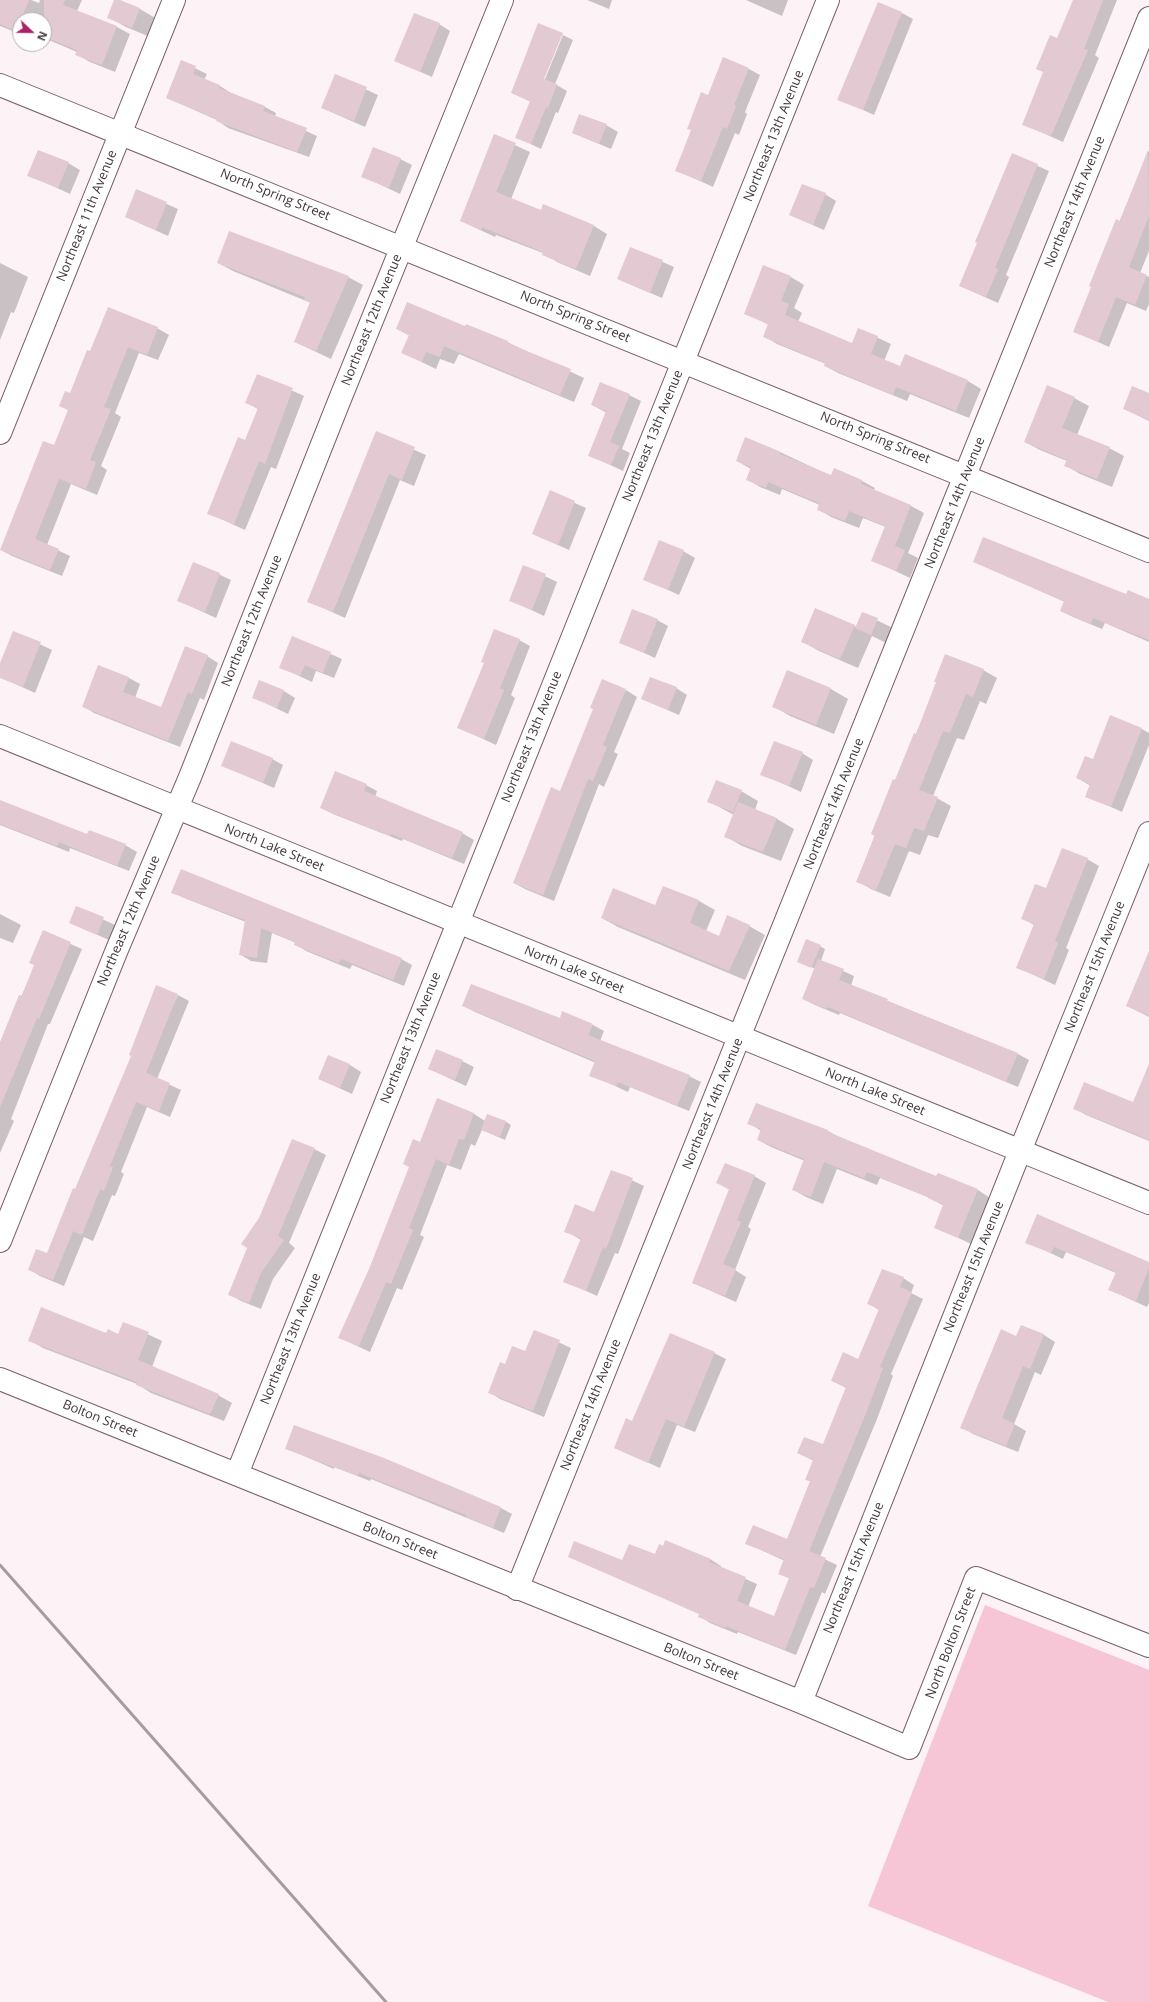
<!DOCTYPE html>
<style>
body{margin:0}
#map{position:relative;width:1149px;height:2002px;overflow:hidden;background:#fdf2f6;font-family:"Open Sans",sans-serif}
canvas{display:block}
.north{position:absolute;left:12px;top:12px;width:40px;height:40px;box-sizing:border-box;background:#fff;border:1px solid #b3afb1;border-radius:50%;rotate:112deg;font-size:11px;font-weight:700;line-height:16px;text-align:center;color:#41373b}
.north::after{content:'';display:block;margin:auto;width:14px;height:18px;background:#aa2267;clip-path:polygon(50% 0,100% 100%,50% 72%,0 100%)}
</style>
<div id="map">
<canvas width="1149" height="2002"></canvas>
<div class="north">N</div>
</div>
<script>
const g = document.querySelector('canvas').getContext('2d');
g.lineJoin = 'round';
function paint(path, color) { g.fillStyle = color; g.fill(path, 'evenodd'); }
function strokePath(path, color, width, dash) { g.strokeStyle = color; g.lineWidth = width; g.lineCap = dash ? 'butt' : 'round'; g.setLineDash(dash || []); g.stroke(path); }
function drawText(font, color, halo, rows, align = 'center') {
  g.font = font + ' "Open Sans",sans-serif'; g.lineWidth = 3.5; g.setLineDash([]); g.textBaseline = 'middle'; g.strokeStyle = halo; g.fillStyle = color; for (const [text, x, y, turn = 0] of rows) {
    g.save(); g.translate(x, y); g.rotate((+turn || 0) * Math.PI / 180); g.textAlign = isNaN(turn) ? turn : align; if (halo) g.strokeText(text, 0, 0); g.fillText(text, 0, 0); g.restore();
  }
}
paint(new Path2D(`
 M985,1605l164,65v332h-41l-240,-96z`), '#f6c5d6');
paint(new Path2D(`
 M0,0h31l8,3 1,-3h42l-5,11 40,16 13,7 -15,38 -25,-10 -14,-8 1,-2 -33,-14v-18h-24v14l-20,-8z
 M115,0l25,9 17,10 -7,18 -24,-10 -18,-10z
 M587,0h25l-3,9z
 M746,0h42l-6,16z
 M1074,0h43l-22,55 4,3 -36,84 -40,-18z
 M902,13l11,6 -39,96 -35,-16z
 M439,24l11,7 -18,46 -36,-16z
 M563,35l10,5 -18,44 12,7 -9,22 -2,-1 -15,37 -25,-12 15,-35 -19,-9 31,-9z
 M182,62l25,12 -3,6 16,6 11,7 34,14 11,6 -1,4 42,19 -8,21 -81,-29 -11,-8 -50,-22z
 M749,69l11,6 -15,37 2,2 -8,21 -4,-2 -22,54 -37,-17 32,-74z
 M335,75l43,20 -13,32 -43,-19z
 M606,125l12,7 -7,17 -38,-16z
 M495,136l35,16 -19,47 30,13 53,14 13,8 -17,42 -33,-14 -14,-9 -47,-18 -1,2 -34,-16z
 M1149,150v101l-9,22 9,4v27l-3,7 -19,-8 -18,44 -35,-16z
 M1013,155l36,16 -43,104 3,2 -11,26 -38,-17z
 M400,159l12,6 -12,29 -38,-18z
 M68,163l12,7 -10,24 -41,-19z
 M137,191l41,18 -10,27 -42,-19z
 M825,194l11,7 -12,29 -34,-15z
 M631,248l43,19 -12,31 -44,-19z
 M0,263l28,14 -14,36 -3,-1 -11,28z
 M218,263l130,14 15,8 -32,74 -36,-17 16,-39 -78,-32z
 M791,277l13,8 -10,23 8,5 -4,9 55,22 6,-15 32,15 -7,17 17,6 4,-11 63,25 13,8 -12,29 -59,-24 -3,7 -69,-28 -13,-7 1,-2 -49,-20 -13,-8 5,-11 -24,-12z
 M157,328l12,7 -11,25 -19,-7 -24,60 6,4 -20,49 6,4 -10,25 -26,-11 -24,61 23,11 -8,20 -50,-20 -11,-6 53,-104 15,-36 -9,-4 10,-12 20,-42z
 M397,329l110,13 77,36 -10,24 -115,-48 -5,10 -14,-5 -4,10 -33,-16 7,-17z
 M258,375l46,21 -28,73 -5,-2 -26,63 -37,-17 37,-72 13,-32 -11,-6z
 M1149,394v27l-25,-12z
 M629,395l12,6 -19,48 8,4 -7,18 -34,-16 18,-42 -15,-8z
 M1074,398l15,8 -12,29 32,13 15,8 -12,31 -32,-13 -15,-9 2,-4 -27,-11 -15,-8z
 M376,433l50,22 -12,31 -14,-6 -55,138 -37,-17z
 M780,452l51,24 31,5 13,7 -1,2 37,16 13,7 -16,40 10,5 -8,20 -38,-18 14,-33 -23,-9 -4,10 -28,-11 -13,-8 2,-4 -38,-16 -2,6 -20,-8 -13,-8 4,-10 -14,-8z
 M550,492l36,16 -17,42 -36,-16z
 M683,551l12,7 -16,37 -35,-16z
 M974,562l175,38v42l-44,-19 -3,6 -29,-12 -12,-6 4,-9z
 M194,563l37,17 -15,38 -37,-17z
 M524,566l33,16 -13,34 -34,-16z
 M816,609l41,18 5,-14 33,16 -7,15 -16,-8 -14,32 -39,-17 -17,-10z
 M657,620l11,6 -13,32 -35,-16z
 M14,632l38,18 -17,43 -35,-16v-11z
 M292,637l50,22 -8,19 -18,-7 -4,11 -32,-15z
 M519,640l11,6 -19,49 4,3 -19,47 -37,-17z
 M207,656l11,7 -14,37 -4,-2 -20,49 -86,-34 -11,-7 15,-40 31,12 11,6 -5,14 26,11z
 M983,670l14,8 -11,26 -6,-3 -16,39 -7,-2 -24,58 18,10 -13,32 -10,-3 -8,20 -11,-4 -19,46 -19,-8 -14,-8 39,-100 42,-99z
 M787,672l44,17 17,10 -14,35 -44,-18 -17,-10z
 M676,688l11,7 -8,20 -37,-16z
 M626,690l11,7 -23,55 4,2 -14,33 -5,-3 -45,117 -29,-12 -11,-6 46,-91z
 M284,691l11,7 -7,16 -35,-17z
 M1142,729l7,4v12l-27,67 -35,-16 4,-10 -14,-8 16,-18z
 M802,753l11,7 -12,32 -39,-18z
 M272,759l11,6 -9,23 -52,-23z
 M366,785l11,6 -2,6 87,36 12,7 -10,24 -61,-25 -1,2 -69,-27 -12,-6z
 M741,791l17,10 -3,9 22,9 17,10 -13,32 -39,-15 -17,-10 9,-21 -26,-14z
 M0,801l88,35 37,9 12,7 -8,19 -59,-23 -1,4 -69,-27z
 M1087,859l12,7 -33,82 3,2 -14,35 -38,-18 17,-42 -12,-7 24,-29z
 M664,887l35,14 16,9 -9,21 13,6 30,-11 16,9 -20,45 -127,-53 -16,-9 54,-11z
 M173,892l228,67 11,6 -8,21 -52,-21 -2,4 -44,-18 -11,-7 1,-1 -24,-10 -5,30 -16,-2 -10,-6 5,-33 -62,-24z
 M76,907l39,18 -6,15 -39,-17z
 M0,914l21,11 -8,18 -13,-5z
 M43,932l39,17 -32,75h-2l-37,95 3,2 -14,32v-108l35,-80z
 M820,946l5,3 -4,12 33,15 -3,10 167,68 11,6 -11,27 -178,-74 -1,2 -24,-10 -12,-6 12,-30 -7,-4z
 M1149,952v65l-22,-11z
 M178,995l11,6 -32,78 24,11 -11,27 -23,-10 -26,65 3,2 -9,22 -3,-1 -19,46 -9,-4 -20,49 -24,-10 -11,-7 18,-15 29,-63z
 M464,1006l129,19 11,6 -4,10 89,35 12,6 -12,29 -59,-24 -2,5 -37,-17 5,-12 -121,-51z
 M462,1061l12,6 -8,19 -37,-17z
 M350,1065l11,7 -9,22 -33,-15z
 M1149,1065v76l-63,-26 -12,-7 60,-5z
 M437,1100l37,14 11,7h20l6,4 -6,15 -23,-10 -7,16 -4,-2 -10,26 -14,-5 -27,70 4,2 -22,53 -5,-2 -27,64 -30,-14 30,-68z
 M749,1123l79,8 13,7 96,39 1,-3 40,16 12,8 -19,46 -36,-17 9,-21 -14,-8 -50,-20 -3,7 -40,-16 -14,35 -17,-7 -12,-7 11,-29 -34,-14 -13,-7 3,-9z
 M314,1149l12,6 -37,88 6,5 -22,31 -12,30 -20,-8 -12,-7z
 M612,1171l32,15 -26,68 -3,-1 -18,43 -32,-15 16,-41 -15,-9 29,-18z
 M754,1176l12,7 -18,44 3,2 -16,41 11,7 -10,25 -43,-19 37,-93 -12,-7z
 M1038,1215l111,48v40l-2,4 -37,-17 6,-17 -50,-21 -3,7 -36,-17z
 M903,1278l11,7 -3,8 12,6 -32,75 2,2 -16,43 -57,138 17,8 -12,29 -3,-2 -26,63 -58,-23 -1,2 -27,-11 -11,-7 1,-2 -131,-58 54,5 32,-6 55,4 11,7v2l36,16 -9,23 26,10 16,-38 -11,-6 6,-12 -39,-18 41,-3 24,-58 -4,-3 7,-18 -16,-8 25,-7 23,-58 -13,-7 26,-21 20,-50 -10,-6z
 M124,1323l38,18 -10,26 66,28 14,8 -8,18 -73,-28 -14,-9 -94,-36 -14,-8 90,-5z
 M534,1331l37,17 -27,69 -44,-18 -11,-7 16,-27 21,-12z
 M1044,1335l11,7 -14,33 -6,-3 -21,52 12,7 -8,21 -45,-18 -11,-7 55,-90z
 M714,1353l12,6 -31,73 -18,-7 -17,43 -45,-20z
 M286,1448l215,60 11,6 -8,19 -133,-54 -1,2 -36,-14v2z`), '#0003');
paint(new Path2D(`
 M0,0h29l-13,31 -16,-7z
 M44,0h21l-2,5 54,21 -15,39 -27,-10 2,-5 -33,-13z
 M114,0h6l20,8 -8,20 -25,-10z
 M1073,0h30l-19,49 4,1 -37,86 -29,-11 21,-53 -7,-3 14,-34 7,3z
 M878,2l24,10 -39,98 -26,-10z
 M414,13l26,10 -20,49 -26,-11z
 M538,23l25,10 -19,46 13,5 -9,24 -2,-1 -15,37 -16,-6 15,-37 -19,-8z
 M723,57l26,11 -15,37 2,1 -9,23 -4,-2 -22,54 -26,-10 16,-41 -4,-1 14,-37 7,3z
 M181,60l15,6 -3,8 27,11 -1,3 46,18 -2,5 44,17 -10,24 -81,-31 1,-2 -51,-21z
 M335,74l32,13 -13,34 -33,-13z
 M579,114l28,10 -8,20 -27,-11z
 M494,134l22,9 -20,49 45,18 2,-6 51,21 -18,44 -34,-14 1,-3 -61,-25 -1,3 -21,-9z
 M373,147l28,11 -12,30 -28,-11z
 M38,150l31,12 -11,26 -31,-12z
 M1148,150l1,66 -20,51 18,8 -12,30 -19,-8 -18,45 -25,-10 18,-45 -2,-1 27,-67 4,2z
 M1012,153l26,11 -43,104 3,1 -12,28 -27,-11 18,-43 -2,-1z
 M802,184l24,9 -13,32 -24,-10z
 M136,189l31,13 -11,28 -31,-13z
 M229,231l120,45 -33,75 -22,-9 16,-40 -6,-2 1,-3 -88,-34z
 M630,247l33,13 -13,33 -33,-14z
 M763,265l28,11 -10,25 8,3 -4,11 67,28 6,-15 20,8 -7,18 29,12 5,-12 63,26 -12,31 -60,-24 -3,8 -69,-29 1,-3 -62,-26 5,-13 -24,-10z
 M407,302l58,24 1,-2 42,17 -1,2 64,26 -11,26 -116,-49 -4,11 -14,-5 -4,10 -21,-9 8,-18 -13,-6z
 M108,307l50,20 -11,28 -19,-8 -24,60 7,2 -21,51 6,2 -10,27 -27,-10 -24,60 24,10 -9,21 -50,-20 43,-109 11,4 14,-35 -9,-4 6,-15 5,2 17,-43 3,1z
 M257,374l36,14 -28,76 -6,-3 -25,63 -27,-10 31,-77 7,3 13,-32 -13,-5z
 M600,382l30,12 -20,48 9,4 -8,19 -23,-9 18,-45 -15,-6z
 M1047,385l28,12 -13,31 48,19 -13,32 -33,-13 3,-6 -43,-18z
 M1132,386l17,7v27l-26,-11z
 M376,431l39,16 -13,33 -13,-6 -56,138 -26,-10z
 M745,437l36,15 -1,2 51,21 3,-7 28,12 -1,4 50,21 -16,41 10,4 -9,21 -25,-10 14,-35 -36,-15 -4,10 -28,-11 2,-7 -51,-21 -2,6 -20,-8 5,-13 -15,-6z
 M550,490l25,11 -17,44 -26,-11z
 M983,537l143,57 2,-4 21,9v41l-56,-22 -2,6 -31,-13 4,-10 -91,-39z
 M659,540l25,10 -16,40 -25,-10z
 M193,562l27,11 -15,39 -28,-11z
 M523,565l23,9 -14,36 -23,-9z
 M815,608l40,17 -15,34 -39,-17z
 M632,609l26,10 -14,34 -25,-10z
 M862,612l16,6 -7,17 -16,-7z
 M494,629l26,10 -20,49 4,2 -20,49 -27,-11 27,-65 -3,-1z
 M13,631l28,11 -18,45 -23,-9v-15z
 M292,636l39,16 -8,21 -18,-8 -5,11 -21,-8z
 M185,646l23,9 -16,39 -4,-2 -20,49 -86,-34 16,-42 31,12 -6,15 38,15z
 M945,654l39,15 -11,28 -7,-3 -16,39 -7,-2 -24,59 19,7 -14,34 -10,-3 -8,20 -11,-4 -19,46 -20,-8 19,-46 -4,-2 22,-55 2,1 19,-47 2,1 20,-52h-2z
 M787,670l44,18 -15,37 -44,-18z
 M650,677l27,10 -9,23 -27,-11z
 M602,679l24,10 -23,56 4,2 -14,34 -5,-2 -45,116 -30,-12 38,-96 9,4 33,-82 -3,-1z
 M259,680l25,10 -7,18 -25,-10z
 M1110,715l32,13 -31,79 -26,-10 5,-13 -14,-6 9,-22 8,3z
 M231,741l42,17 -10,25 -42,-17z
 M774,741l29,11 -14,34 -29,-11z
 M335,771l32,13 -3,7 99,41 -11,26 -61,-24 -1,2 -70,-28z
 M716,780l26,10 -9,22 -26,-10z
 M0,800l87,34 2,-4 37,14 -9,22 -58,-24 -2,4 -57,-22z
 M738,802l39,16 -14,34 -39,-15z
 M1062,848l26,10 -33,83 3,2 -14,36 -28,-11 18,-44 -13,-5 14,-35 11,4z
 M181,869l221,89 -9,22 -52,-21 -2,4 -45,-18 1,-3 -34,-14 -4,30 -18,-3 6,-35 -74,-27z
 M663,886l36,14 -9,23 29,13 8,-21 23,10 -21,46 -128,-53 12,-30 42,17z
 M76,906l28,11 -7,18 -28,-12z
 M43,930l28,12 -32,77 -2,-1 -37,89v-65l19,-47 3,1 12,-31 -5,-2z
 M806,939l15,6 -10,23 -14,-6z
 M1149,951v65l-23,-10z
 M818,959l26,10 -5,11 49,19 -1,2 131,52 -12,29 -178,-75 -1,2 -25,-10z
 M471,984l89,34 2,-7 31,13 -5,11 102,40 -13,31 -59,-24 -2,4 -27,-10 6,-15 -133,-55z
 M156,985l22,9 -32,79 24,10 -11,28 -23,-9 -26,64 3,1 -9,24 -4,-2 -18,46 -9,-4 -20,49 -25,-10 8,-21 11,4 26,-65 2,1 56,-133 -2,-1z
 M436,1049l27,11 -8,20 -27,-11z
 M328,1055l22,9 -10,24 -22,-9z
 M1149,1064v76l-76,-31 11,-27 49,20z
 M437,1098l37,15 -10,27 -5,-1 -10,26 -13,-6 -27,69 4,2 -22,54 -5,-2 -27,64 -21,-8 31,-69 40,-102 -6,-3 10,-25 7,3z
 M756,1103l72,27v2l108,44 2,-3 40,16 -20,49 -24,-10 9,-23 -15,-7v-1l-61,-25 -3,6 -40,-16 -13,35 -19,-7 12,-31 -47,-19 4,-11 -14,-5z
 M487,1114l19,7 -6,16 -19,-7z
 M292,1139l23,9 -37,88 6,4 -23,33 -12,30 -21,-8 19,-47 -6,-4 18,-26z
 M725,1163l30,12 -18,45 4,2 -18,42 13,5 -11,27 -33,-13 37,-94 -13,-6z
 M611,1170l22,8 -27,71 -3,-2 -17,44 -23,-9 18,-44 -17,-6 11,-28 19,8z
 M1037,1214l112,48v6l-13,33 -28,-11 8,-18 -62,-25 -3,6 -26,-10z
 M882,1269l22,8 -4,10 12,5 -32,75 3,1 -17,45 -57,138 17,7 -12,30 -4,-1 -25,63 -59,-24v2l-28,-11 1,-3 -131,-57 6,-16 48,19 7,-16 26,10 4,-10 4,2 2,-6 46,19 -2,3 37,15 -9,24 37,15 15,-38 -11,-4 6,-15 -39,-15 8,-19 34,14 23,-58 -5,-1 8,-20 -16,-7 7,-16 19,7 23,-57 -15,-6 12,-29 15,7 21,-50 -12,-5z
 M41,1307l65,26 2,-4 10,5 5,-12 26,10 -11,28 81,34 -9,20 -74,-29 1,-3 -109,-41z
 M1021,1325l23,9 -14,35 -7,-3 -21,52 13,6 -9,22 -46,-18 41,-99 15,7z
 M534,1330l26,10 -27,71 -45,-18 12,-31 5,2 7,-18 13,5z
 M670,1333l45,19 -31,75 -18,-8 -18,44 -34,-15 12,-30 6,3z
 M294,1425l90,33 117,49 -8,21 -27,-11v-2l-107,-42 -1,3 -73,-27z`), '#e3c9d2');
const minor = new Path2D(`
 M0,85l1149,466
 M0,433l174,-433
 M0,1241l116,-289 74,-175 150,-378 162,-399
 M0,1379l801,323 108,46 67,-170 173,68
 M237,1474l591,-1474
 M517,1589l632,-1571
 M801,1702l219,-551 129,-318`);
const tertiary = new Path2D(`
 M0,736l1149,467`);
strokePath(minor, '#79636a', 24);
strokePath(tertiary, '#79636a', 24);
strokePath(minor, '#fff', 22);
strokePath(tertiary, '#fff', 22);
strokePath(new Path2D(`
 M0,1565l386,437`), '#a69ca0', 3);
drawText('13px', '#41373b', '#fff', [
 ["Northeast 13th Avenue",774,136,-68],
 ["North Spring Street",275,195,22],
 ["Northeast 14th Avenue",1075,202,-68],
 ["Northeast 11th Avenue",87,216,-68],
 ["North Spring Street",575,317,22],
 ["Northeast 12th Avenue",372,320,-68],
 ["Northeast 13th Avenue",653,436,-68],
 ["North Spring Street",875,438,22],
 ["Northeast 14th Avenue",955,503,-68],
 ["Northeast 12th Avenue",252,621,-68],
 ["Northeast 13th Avenue",532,737,-68],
 ["Northeast 14th Avenue",834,804,-68],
 ["North Lake Street",274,848,22],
 ["Northeast 12th Avenue",129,921,-67],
 ["Northeast 15th Avenue",1095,967,-68],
 ["North Lake Street",574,970,22],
 ["Northeast 13th Avenue",411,1038,-68],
 ["North Lake Street",875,1092,22],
 ["Northeast 14th Avenue",713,1104,-68],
 ["Northeast 15th Avenue",974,1267,-68],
 ["Northeast 13th Avenue",291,1339,-68],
 ["Northeast 14th Avenue",591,1405,-68],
 ["Bolton Street",100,1419,22],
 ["Bolton Street",400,1541,22],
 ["Northeast 15th Avenue",854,1568,-68],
 ["North Bolton Street",951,1643,-69],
 ["Bolton Street",701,1662,22]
]);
</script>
